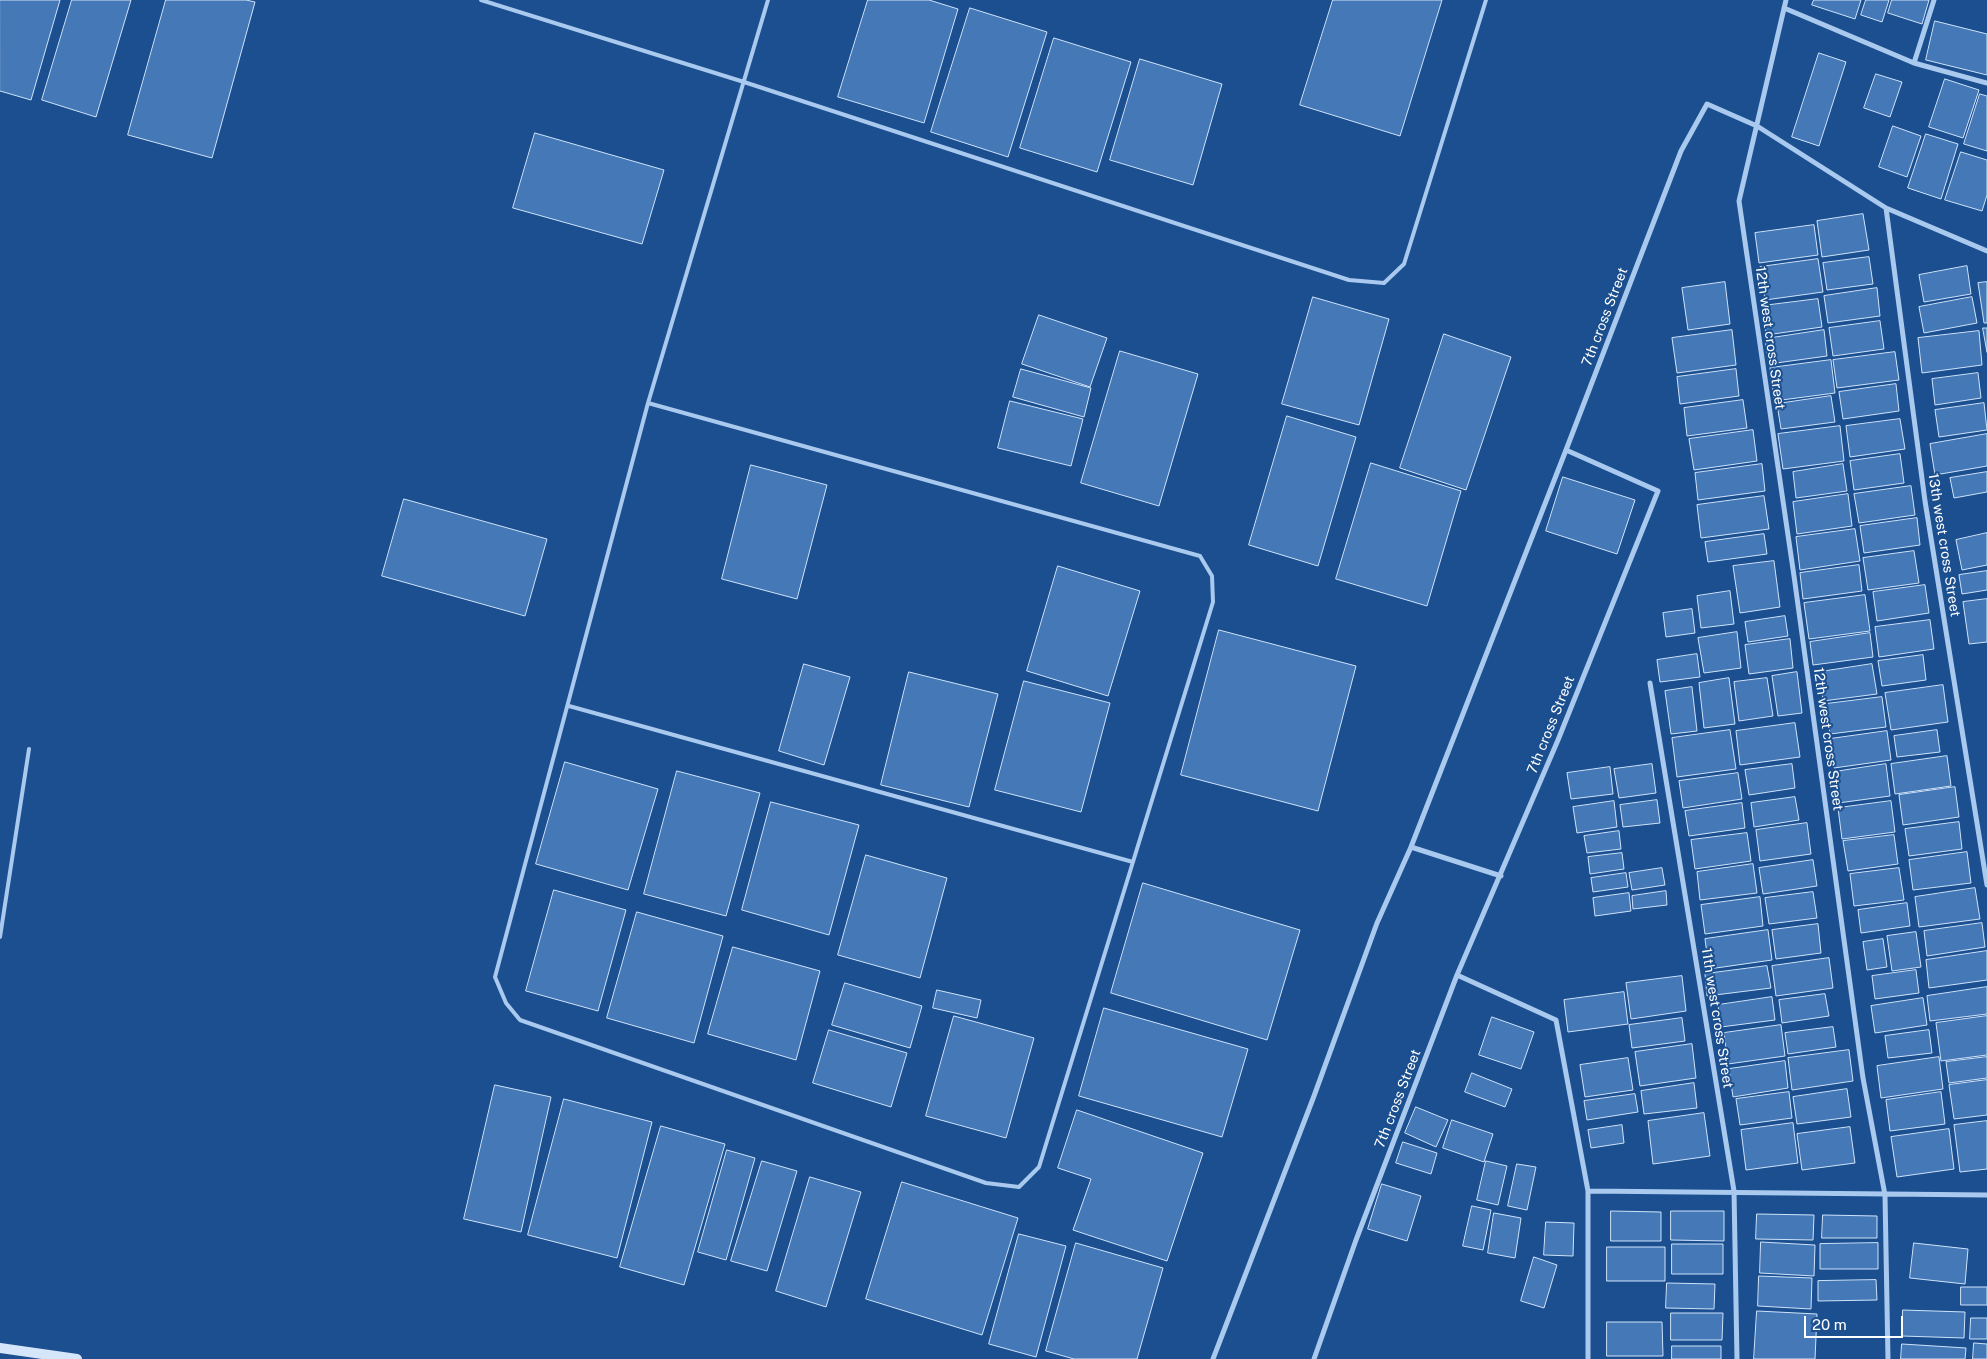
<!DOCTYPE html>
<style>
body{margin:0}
#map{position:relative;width:1987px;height:1359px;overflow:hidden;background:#1b4f8f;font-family:"Public Sans",sans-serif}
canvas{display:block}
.scale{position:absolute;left:1804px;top:1316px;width:99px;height:22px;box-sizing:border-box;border:2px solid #fff;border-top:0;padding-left:6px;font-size:15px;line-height:18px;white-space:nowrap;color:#fff;-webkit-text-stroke:4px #1b4f8f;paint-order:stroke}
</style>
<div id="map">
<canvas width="1987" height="1359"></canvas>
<div class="scale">20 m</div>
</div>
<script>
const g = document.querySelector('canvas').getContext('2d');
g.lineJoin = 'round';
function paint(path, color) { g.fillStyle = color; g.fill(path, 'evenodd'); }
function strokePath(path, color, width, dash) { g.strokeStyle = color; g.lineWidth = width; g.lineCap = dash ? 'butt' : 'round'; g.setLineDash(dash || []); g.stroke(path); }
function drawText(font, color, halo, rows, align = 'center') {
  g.font = font + ' "Public Sans",sans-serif'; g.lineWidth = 4; g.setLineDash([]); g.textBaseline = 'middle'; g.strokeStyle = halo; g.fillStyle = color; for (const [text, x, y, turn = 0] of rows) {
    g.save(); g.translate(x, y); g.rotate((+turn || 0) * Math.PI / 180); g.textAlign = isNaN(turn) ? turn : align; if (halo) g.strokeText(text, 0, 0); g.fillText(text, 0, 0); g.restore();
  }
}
const building = new Path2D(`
 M0,0h60l-29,100 -31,-9z
 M72,0h59l-35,117 -54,-17z
 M166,0h80l9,2 -43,156 -84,-23z
 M868,0h61l29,9 -34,114 -86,-26z
 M1333,0h109l-42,136 -100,-31z
 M1814,0h47l-6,19 -43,-14z
 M1866,0h23l-7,22 -21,-7z
 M1892,0h37l-7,24 -34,-11z
 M970,8l77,24 -39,125 -77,-25z
 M1935,21l52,13v41l-61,-15z
 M1054,38l77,24 -34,110 -77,-24z
 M1819,53l27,9 -27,84 -27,-9z
 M1140,59l82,25 -29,101 -83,-25z
 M1876,74l26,8 -12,35 -26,-9z
 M1945,79l34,11 -16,48 -34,-11z
 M1980,94l7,2v55l-23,-7z
 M1893,126l28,10 -14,41 -28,-10z
 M535,133l129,37 -22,74 -129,-36z
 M1926,134l32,10 -17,55 -33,-11z
 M1961,152l26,8v35l-5,16 -37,-11z
 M1863,214l6,36 -47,7 -5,-36z
 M1814,225l4,30 -59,8 -4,-30z
 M1869,257l4,27 -46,6 -4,-27z
 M1818,259l5,33 -58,8 -5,-33z
 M1967,266l4,28 -47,8 -5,-27z
 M1725,282l5,42 -42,6 -6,-42z
 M1987,282v41h-3l-6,-40z
 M1877,288l3,28 -52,7 -4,-27z
 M1313,297l76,22 -30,106 -77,-21z
 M1972,297l5,26 -53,10 -5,-26z
 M1818,299l4,28 -56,8 -4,-29z
 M1039,315l68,23 -17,49 -68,-23z
 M1880,321l4,28 -51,7 -4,-28z
 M1983,328h4v24z
 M1732,330l4,35 -59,8 -5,-35z
 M1824,330l3,26 -58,8 -4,-25z
 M1979,331l3,34 -60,8 -4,-35z
 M1444,334l67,23 -45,133 -66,-22z
 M1120,351l78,23 -39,132 -78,-23z
 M1895,352l4,28 -62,8 -4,-28z
 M1831,360l4,33 -61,8 -4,-33z
 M1021,369l70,19 -7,29 -71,-20z
 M1736,369l3,27 -59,8 -3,-27z
 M1978,373l3,25 -46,7 -3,-26z
 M1896,384l3,27 -56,8 -4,-27z
 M1831,396l4,26 -54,7 -4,-25z
 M1743,400l4,28 -60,8 -3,-28z
 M1010,401l73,18 -12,47 -73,-18z
 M1984,403l3,27 -48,7 -4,-27z
 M1287,416l69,21 -38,129 -69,-21z
 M1900,419l5,30 -55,8 -4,-31z
 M1840,426l4,35 -61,8 -5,-35z
 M1753,430l4,31 -63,9 -5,-31z
 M1987,434v32l-52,9 -5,-31z
 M1900,454l4,29 -50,7 -4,-29z
 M1371,463l90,28 -34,115 -91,-27z
 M1762,464l3,27 -67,9 -3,-27z
 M1843,464l4,27 -51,7 -3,-26z
 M751,465l76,20 -30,114 -75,-20z
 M1987,472v20l-33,6 -4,-20z
 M1563,477l72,23 -18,54 -71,-23z
 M1911,486l4,29 -56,8 -5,-29z
 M1848,494l4,32 -55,8 -4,-32z
 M1764,496l5,33 -68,9 -4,-33z
 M404,499l143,40 -22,77 -143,-40z
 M1917,518l3,27 -56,8 -4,-27z
 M1855,529l5,32 -60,9 -4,-33z
 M1987,533v32l-25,5 -6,-30z
 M1764,534l3,20 -59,8 -3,-20z
 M1914,551l5,32 -51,7 -5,-32z
 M1774,561l6,46 -40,6 -7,-47z
 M1859,565l3,26 -59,8 -3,-26z
 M1058,566l82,25 -32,105 -81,-25z
 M1987,571v19l-25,4 -3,-19z
 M1925,585l4,28 -52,8 -4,-29z
 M1730,591l4,33 -33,4 -4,-32z
 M1865,595l5,36 -61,8 -5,-36z
 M1987,599v43l-18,2 -6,-42z
 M1692,609l3,24 -29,4 -3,-24z
 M1785,616l3,20 -40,6 -3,-20z
 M1930,620l4,29 -55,8 -4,-30z
 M1219,630l137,36 -38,145 -137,-36z
 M1737,632l4,36 -37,5 -6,-35z
 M1870,633l3,24 -60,8 -3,-23z
 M1790,639l3,29 -44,6 -4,-29z
 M1697,654l3,23 -40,5 -3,-22z
 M1923,655l3,25 -44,6 -4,-25z
 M804,664l46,13 -26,88 -45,-14z
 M1872,664l5,30 -54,7 -3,-29z
 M909,672l89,22 -29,113 -88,-22z
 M1797,672l5,41 -24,3 -6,-40z
 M1729,678l6,46 -31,4 -5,-45z
 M1767,678l6,38 -34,5 -5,-39z
 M1024,681l86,22 -29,109 -86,-22z
 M1943,685l5,37 -57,8 -6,-37z
 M1692,687l5,44 -26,3 -6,-43z
 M1882,697l4,30 -56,7 -4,-30z
 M1795,723l5,34 -60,8 -4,-34z
 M1730,730l6,39 -59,8 -5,-39z
 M1937,730l3,22 -43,5 -3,-21z
 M1887,731l4,29 -57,8 -4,-29z
 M1947,756l4,30 -56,8 -4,-30z
 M565,762l93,27 -30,101 -92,-26z
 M1652,764l4,29 -37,5 -5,-29z
 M1792,764l3,24 -46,7 -4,-25z
 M1886,764l4,32 -52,7 -4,-31z
 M1610,767l3,27 -42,5 -4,-26z
 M677,771l83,22 -34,123 -82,-22z
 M1738,773l4,26 -59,9 -4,-27z
 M1955,787l4,30 -56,8 -4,-30z
 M1795,797l4,23 -45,7 -3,-24z
 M1657,800l3,23 -37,4 -3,-22z
 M1614,801l3,26 -40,6 -4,-26z
 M1891,801l4,31 -53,7 -4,-31z
 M771,802l88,23 -30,110 -87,-25z
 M1742,803l3,25 -56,8 -4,-25z
 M1959,822l3,27 -53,7 -4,-27z
 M1807,823l4,31 -51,7 -4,-31z
 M1619,831l2,18 -34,4 -3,-17z
 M1747,833l4,28 -56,8 -4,-29z
 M1894,835l4,29 -50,7 -5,-30z
 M1967,852l4,31 -58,7 -4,-30z
 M1622,853l2,16 -34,5 -2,-17z
 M866,855l81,23 -27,100 -82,-23z
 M1813,860l4,26 -54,8 -4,-26z
 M1753,864l4,29 -57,7 -3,-28z
 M1662,868l3,17 -33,5 -3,-17z
 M1899,868l5,32 -50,6 -4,-32z
 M1626,873l2,14 -35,5 -2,-14z
 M1143,883l157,47 -33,110 -156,-47z
 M1975,888l5,31 -61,8 -4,-30z
 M554,890l72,20 -28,101 -72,-20z
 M1666,891l1,14 -34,4 -1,-13z
 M1813,892l4,26 -48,6 -4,-26z
 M1629,893l2,18 -36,5 -2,-18z
 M1760,897l3,29 -58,8 -4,-29z
 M1907,903l3,23 -49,7 -3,-23z
 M637,912l86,24 -29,107 -87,-25z
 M1982,923l3,24 -58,9 -3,-25z
 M1818,924l3,29 -45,6 -4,-29z
 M1768,930l4,30 -63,9 -4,-30z
 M1916,932l5,35 -29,4 -5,-35z
 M1883,939l4,28 -20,3 -4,-28z
 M733,947l87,24 -24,89 -88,-26z
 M1987,951v29l-58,8 -3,-28z
 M1829,958l4,30 -57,8 -4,-30z
 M1767,966l4,22 -64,8 -2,-22z
 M1916,970l3,23 -44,6 -3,-23z
 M1682,976l4,35 -55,8 -5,-36z
 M845,983l77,23 -12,42 -78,-23z
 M1987,987v27l-57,7 -3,-25z
 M937,990l44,10 -4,18 -44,-10z
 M1624,992l4,32 -60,8 -4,-32z
 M1825,994l4,22 -47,7 -3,-23z
 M1772,997l3,23 -54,7 -3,-22z
 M1923,998l4,27 -52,8 -4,-27z
 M1104,1008l144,41 -26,88 -143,-41z
 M954,1016l80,22 -28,100 -80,-22z
 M1987,1016v39l-46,6 -5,-38z
 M1492,1017l42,15 -13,37 -42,-14z
 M1682,1018l3,23 -53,7 -3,-23z
 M1781,1025l4,31 -57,8 -4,-31z
 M1833,1027l3,20 -48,7 -3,-21z
 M829,1030l78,23 -16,54 -78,-24z
 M1929,1030l3,23 -44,5 -3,-22z
 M1692,1044l4,34 -56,8 -5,-34z
 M1849,1050l4,31 -61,9 -4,-32z
 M1939,1057l4,32 -62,9 -4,-32z
 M1987,1057v21l-38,5 -3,-21z
 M1628,1058l5,32 -48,7 -5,-32z
 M1785,1061l3,27 -55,9 -4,-28z
 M1472,1073l40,16 -7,18 -40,-15z
 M1987,1080v35l-33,4 -5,-34z
 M1694,1083l3,25 -53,6 -3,-23z
 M495,1085l56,12 -30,135 -57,-13z
 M1847,1089l4,28 -54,7 -4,-27z
 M1789,1092l3,26 -52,7 -4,-26z
 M1941,1092l4,32 -55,7 -4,-31z
 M1635,1094l3,18 -51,8 -3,-19z
 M564,1099l88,23 -35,136 -89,-23z
 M1416,1107l32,13 -12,27 -31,-14z
 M1077,1110l126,43 -36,108 -94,-31 18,-51 -33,-11z
 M1704,1113l6,43 -57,8 -5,-43z
 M1452,1120l41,14 -9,28 -41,-14z
 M1987,1121v48l-27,3 -6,-47z
 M1793,1123l5,40 -52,7 -5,-40z
 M1622,1125l2,18 -33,5 -3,-18z
 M661,1126l64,18 -41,141 -64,-18z
 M1850,1127l5,36 -53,7 -5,-36z
 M1949,1129l5,40 -57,8 -6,-40z
 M1403,1142l34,11 -6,21 -35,-11z
 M727,1150l28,8 -29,102 -28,-8z
 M762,1161l35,10 -30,100 -36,-10z
 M1486,1161l21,5 -9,39 -21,-5z
 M1517,1164l19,3 -9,43 -19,-4z
 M810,1177l51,15 -35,115 -50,-16z
 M902,1182l116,36 -36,117 -116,-36z
 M1382,1184l39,12 -14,45 -39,-12z
 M1472,1206l19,4 -8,40 -20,-4z
 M1611,1211l50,1v29h-50z
 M1671,1211h53v30l-53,-1z
 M1494,1213l27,5 -6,40 -27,-5z
 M1757,1214l57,1 -1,25 -57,-1z
 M1823,1215l54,1v22h-55z
 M1546,1222l28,1 -1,33 -29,-1z
 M1019,1234l47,12 -30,111 -47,-13z
 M1761,1242l54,3 -1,31 -54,-3z
 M1076,1243l87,25 -26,91h-63l-28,-8z
 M1878,1243v26h-58v-25z
 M1914,1243l54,6 -3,35 -55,-6z
 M1672,1244h51v30h-51z
 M1607,1247h58v34h-58z
 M1534,1257l23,8 -13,43 -23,-7z
 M1759,1276l53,2 -1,31 -53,-3z
 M1876,1280l1,20 -59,1v-20z
 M1667,1283l48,1 -1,25 -48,-1z
 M1961,1287h26v18h-26z
 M1903,1310l62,2 -1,26 -62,-2z
 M1757,1311l60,3 -2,45h-61z
 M1671,1313h52l-1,27h-51z
 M1971,1318h16v21h-17z
 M1607,1322h55l1,34h-56z
 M1974,1343l13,1v15h-14z
 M1902,1344l64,4 -1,11h-64z
 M1672,1346h49v13h-49z`);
paint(building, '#4478b7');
strokePath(building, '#cfe3fa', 1);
strokePath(new Path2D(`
 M481,0l263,82 605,198 35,3 20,-19 82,-264
 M648,403l552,153 12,20 1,26 -174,565 -20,20 -33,-4 -466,-163 -14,-17 -11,-26 153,-574 120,-403
 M569,706l564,156
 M0,937l29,-188`), '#a9c9ee', 4);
strokePath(new Path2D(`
 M1786,0l-47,201 55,375 69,502 22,117 3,164
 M1784,8l130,55 20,-63
 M1914,63l73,20
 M1886,208l39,293 62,384
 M1650,683l84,508 3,168
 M1411,847l155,-397
 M1457,975l99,45 32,171v168
 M1588,1191l399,4
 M1213,1359l101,-263 63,-173 34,-76 90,29
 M1314,1359l42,-119 101,-265 101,-235 100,-249 -92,-41 115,-299 26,-47 50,22 129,82 101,43`), '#a9c9ee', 5);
strokePath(new Path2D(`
 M0,1348l77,11`), '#d6e6fa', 10);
drawText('14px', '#fff', '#1b4f8f', [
 ["7th cross Street",1605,317,-69],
 ["12th west cross Street",1770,338,82],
 ["13th west cross Street",1944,545,81],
 ["7th cross Street",1551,725,-68],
 ["12th west cross Street",1828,739,82],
 ["11th west cross Street",1717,1018,81],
 ["7th cross Street",1398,1099,-69]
]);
</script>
